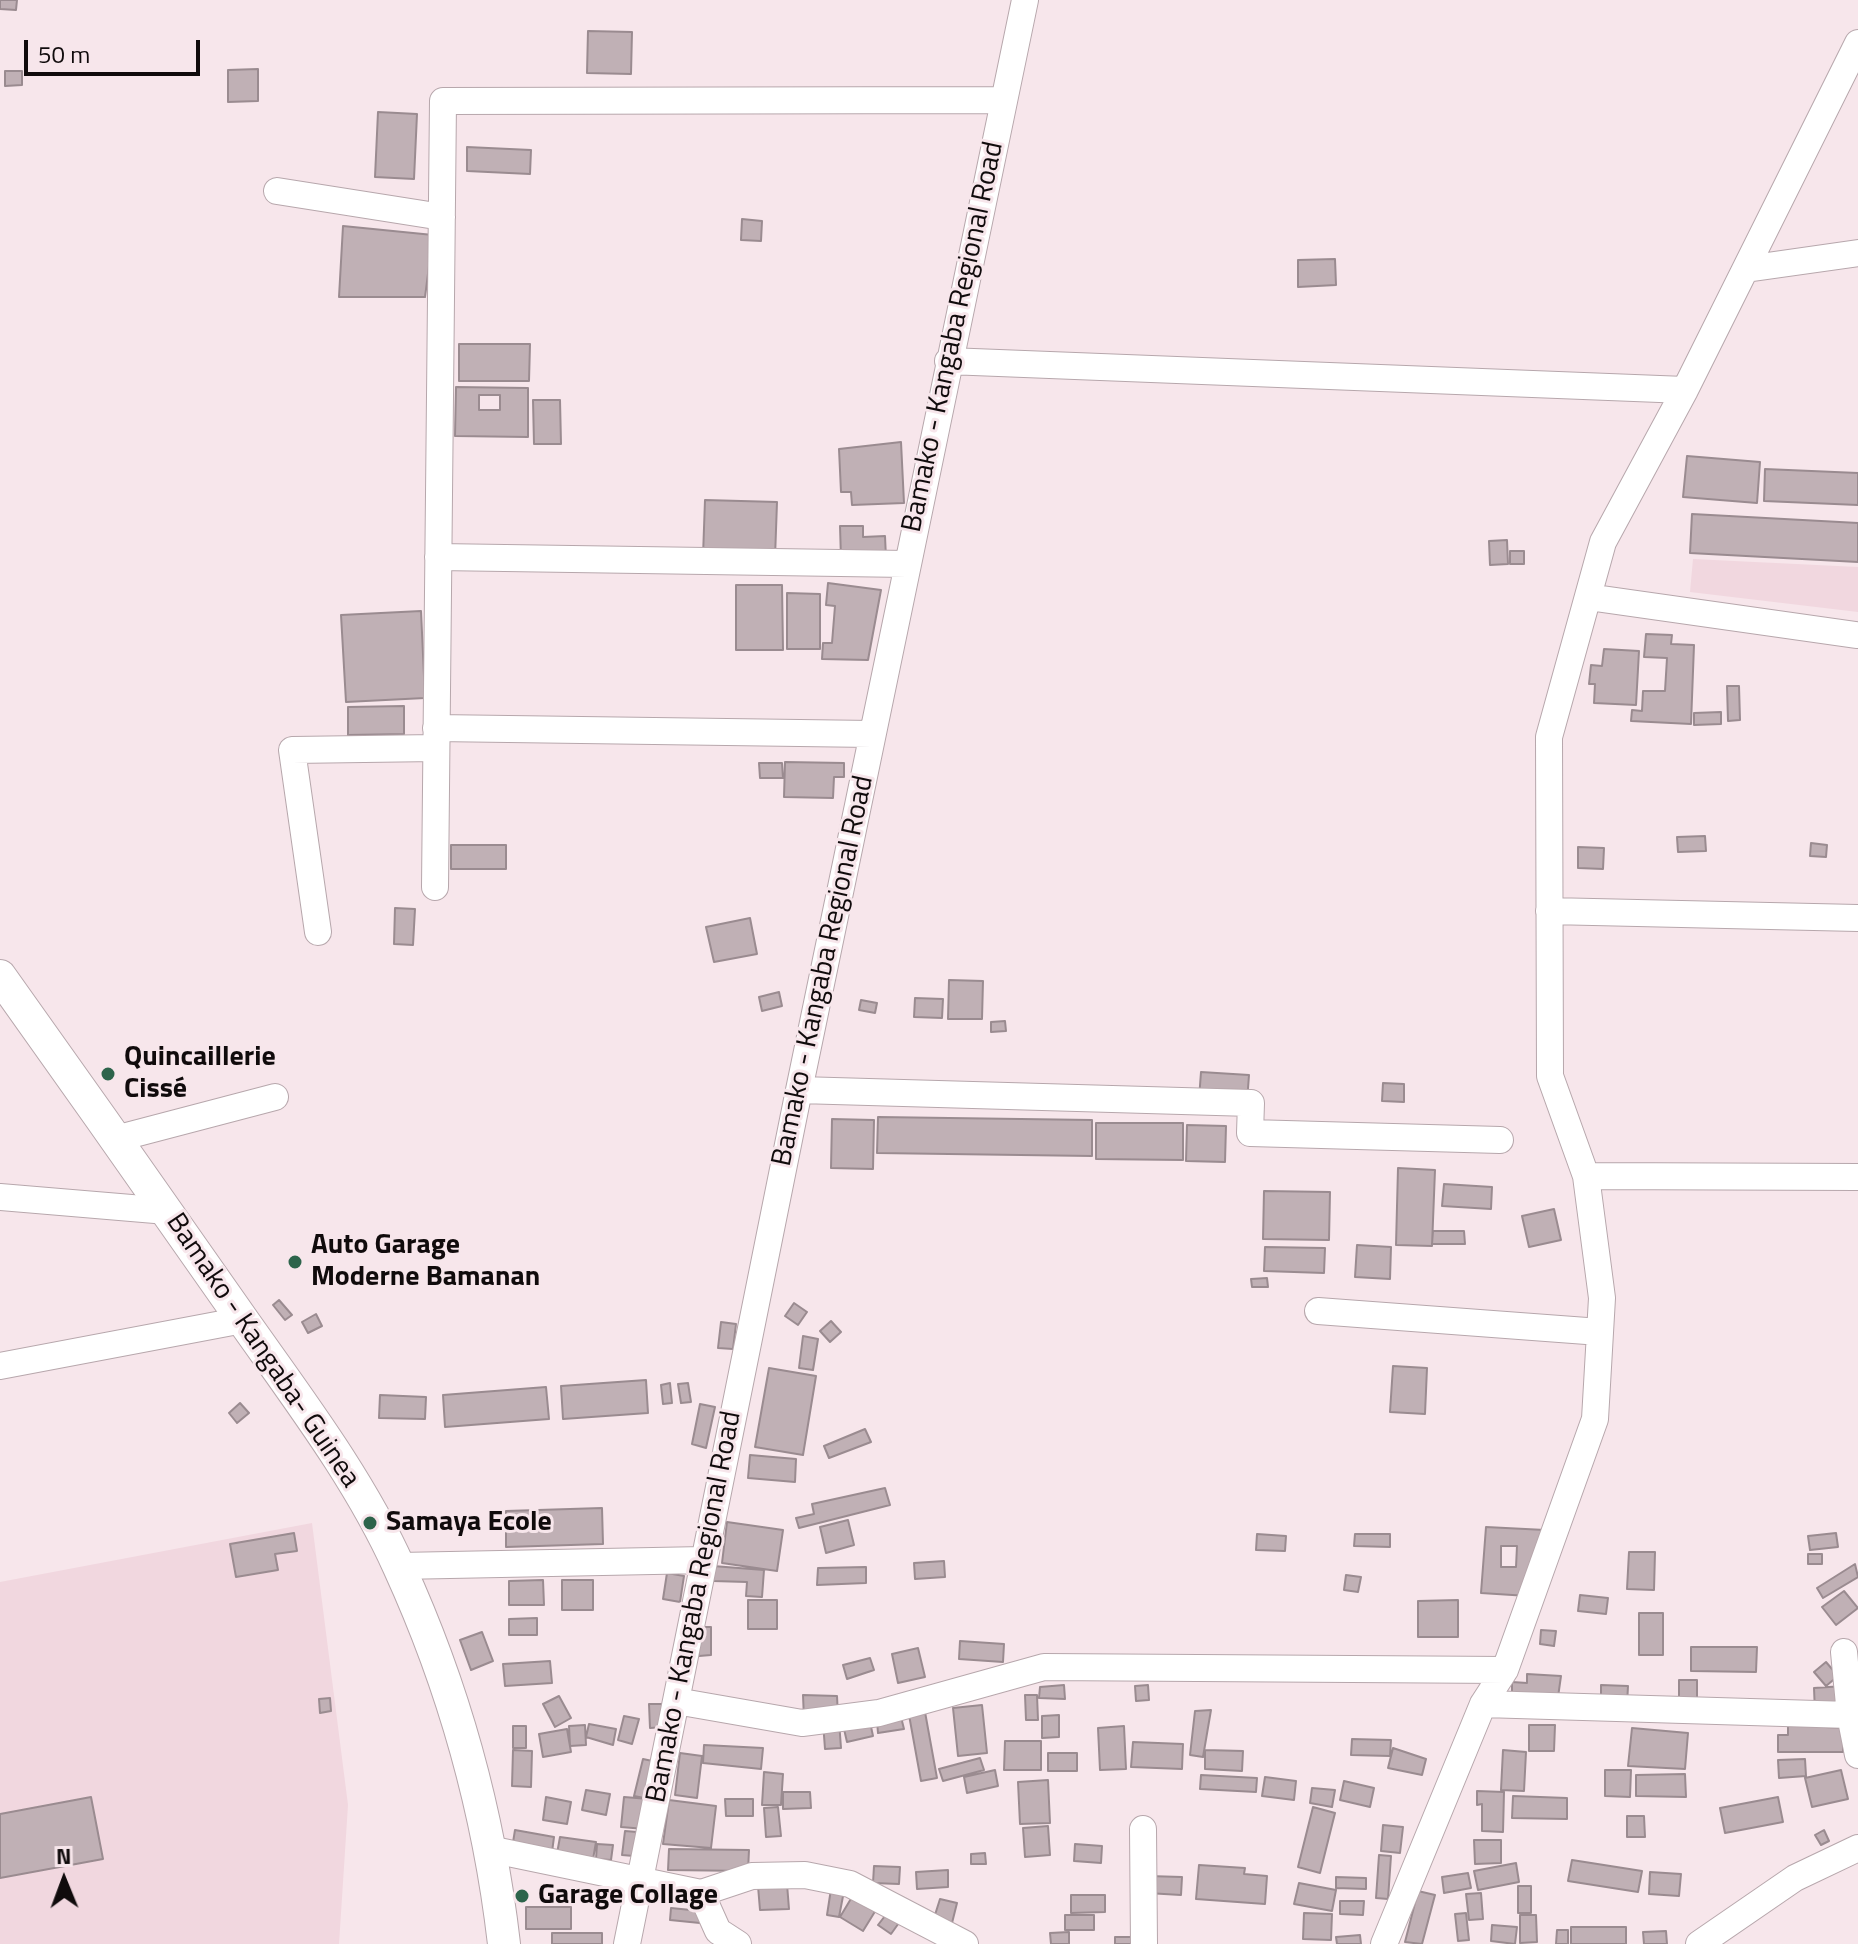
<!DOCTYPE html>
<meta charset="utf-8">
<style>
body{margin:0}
#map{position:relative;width:1858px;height:1944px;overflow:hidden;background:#f7e6eb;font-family:"Titillium Web",sans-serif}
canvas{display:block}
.north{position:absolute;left:24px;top:1840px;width:80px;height:80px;-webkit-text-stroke:6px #f7e6eb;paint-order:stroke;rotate:359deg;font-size:22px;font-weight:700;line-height:32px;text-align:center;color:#100b0c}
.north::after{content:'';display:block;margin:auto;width:28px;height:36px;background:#100b0c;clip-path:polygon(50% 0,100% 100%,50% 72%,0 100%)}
.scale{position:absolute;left:24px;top:40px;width:176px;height:36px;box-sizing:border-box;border:4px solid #100b0c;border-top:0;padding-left:10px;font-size:24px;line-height:28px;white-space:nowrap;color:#100b0c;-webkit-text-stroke:6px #f7e6eb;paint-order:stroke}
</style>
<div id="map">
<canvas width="1858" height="1944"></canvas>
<div class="north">N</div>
<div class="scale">50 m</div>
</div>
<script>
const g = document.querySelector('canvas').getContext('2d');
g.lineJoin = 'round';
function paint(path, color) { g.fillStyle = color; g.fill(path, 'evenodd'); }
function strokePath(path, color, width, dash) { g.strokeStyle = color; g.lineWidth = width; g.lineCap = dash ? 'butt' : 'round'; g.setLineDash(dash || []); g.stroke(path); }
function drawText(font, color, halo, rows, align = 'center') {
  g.font = font + ' "Titillium Web",sans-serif'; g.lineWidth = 6; g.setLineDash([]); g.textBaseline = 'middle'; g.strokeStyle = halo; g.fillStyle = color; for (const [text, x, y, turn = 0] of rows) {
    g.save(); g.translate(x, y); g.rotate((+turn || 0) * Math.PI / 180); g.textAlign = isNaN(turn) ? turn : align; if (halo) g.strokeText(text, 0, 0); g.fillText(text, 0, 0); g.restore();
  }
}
paint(new Path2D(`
 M1693,559l165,8v45l-168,-20z
 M312,1523l36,282 -9,139h-339v-362z`), '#f1d7df');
const building = new Path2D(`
 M0,0h17l-1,10 -16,-1z
 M588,31l44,1 -1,42 -44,-1z
 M258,69v32l-30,1v-32z
 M5,71h17v14l-17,1z
 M378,112l39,2 -3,65 -39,-2z
 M467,147l64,3 -1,24 -63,-3z
 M742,219l20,2 -1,20 -20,-1z
 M343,226l90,9 -8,62h-86z
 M1335,259l1,26 -38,2v-27z
 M459,344h71l-1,37h-70z
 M456,387l72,1v49l-73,-1zM479,395h21v15h-21z
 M533,400h27l1,44h-27z
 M901,442l3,61 -52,2 -1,-13h-10l-2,-43z
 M1687,456l73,6 -3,41 -74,-6z
 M1765,469l93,4v32l-94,-4z
 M705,500l72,2 -2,56 -72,-2z
 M1692,514l166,9v39l-168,-9z
 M840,526h23v11l22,-1 1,22 -45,1z
 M1507,540l1,24 -18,1 -1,-24z
 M1510,551h14v13h-14z
 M828,583l53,7 -13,70 -46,-1 1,-16h9l3,-37 -9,-1z
 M736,585h46l1,65h-47z
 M787,593l33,1v55h-33z
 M421,611l4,87 -79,4 -5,-87z
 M1646,634l26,1 -1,9 23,1 -3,79 -60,-3 1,-11 10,1 1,-20h22l2,-33 -23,-1z
 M1604,649l35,2 -3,54 -42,-2 1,-19h-6l2,-19 11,1z
 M1727,686h12l1,34 -12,1z
 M404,706v28l-56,1v-28z
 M1721,712v12l-27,1v-12z
 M785,762l59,1v14h-10l-1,21 -49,-1z
 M759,763h23l1,15h-23z
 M1705,836l1,15 -28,1 -1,-15z
 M1811,843l16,2 -1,12 -16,-1z
 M451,845h55v24h-55z
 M1578,847l26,1 -1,21 -25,-1z
 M395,908l20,1 -2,36 -19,-1z
 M750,918l7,36 -43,8 -8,-35z
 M949,980l34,1 -1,38h-34z
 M779,992l3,14 -20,5 -3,-14z
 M915,998l28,1 -1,19 -28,-1z
 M861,1000l16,3 -2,10 -16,-3z
 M1005,1021l1,10 -15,1v-10z
 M1201,1072l48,3 -2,27 -48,-3z
 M1383,1083l21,1v18l-22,-1z
 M878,1117l214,3v36l-215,-3z
 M832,1119l42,1 -1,49 -42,-1z
 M1096,1123h87v37l-87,-1z
 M1187,1125l39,1 -1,36 -39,-1z
 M1398,1168l37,2 -3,76 -36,-1z
 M1444,1184l48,3 -1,22 -49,-3z
 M1264,1191l66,1 -1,48 -66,-1z
 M1554,1209l7,31 -32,7 -7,-31z
 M1433,1231h31l1,13h-33z
 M1357,1245l34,2 -1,32 -35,-2z
 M1265,1247l60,1 -1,25 -60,-2z
 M1267,1278l1,9h-16l-1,-8z
 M279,1300l13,15 -7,5 -12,-15z
 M794,1303l13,9 -9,13 -13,-9z
 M316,1314l6,12 -14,7 -6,-11z
 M831,1321l10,11 -11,10 -10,-11z
 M721,1322l15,2 -3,25 -15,-1z
 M803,1336l15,3 -5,31 -14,-2z
 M1393,1366l34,2 -2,46 -35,-2z
 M769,1368l47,8 -13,79 -48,-8z
 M646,1380l2,33 -85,6 -2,-33z
 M670,1383l2,20 -9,1 -2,-19z
 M688,1383l3,19 -10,1 -3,-19z
 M546,1387l3,32 -104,8 -2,-32z
 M380,1395l46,2 -1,22 -46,-1z
 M240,1403l9,10 -12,10 -8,-10z
 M700,1404l15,3 -9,41 -14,-4z
 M865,1429l6,13 -42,16 -5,-12z
 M750,1455l46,4 -1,23 -47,-4z
 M885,1488l5,17 -91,23 -3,-10 18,-4 -2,-10z
 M602,1508l1,36 -97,3v-36z
 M848,1520l6,25 -28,8 -6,-26z
 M727,1522l56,8 -6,41 -55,-8z
 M1486,1527l59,3 -17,66 -47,-3zM1501,1546h16l-1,21h-15z
 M294,1533l3,18 -22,3 3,16 -42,7 -6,-33z
 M1836,1533l2,14 -28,3 -2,-14z
 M1257,1534l29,2 -1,15 -29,-1z
 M1355,1534h35v13l-36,-1z
 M1629,1552h26l-1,38 -27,-1z
 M1808,1554h14v10h-14z
 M944,1561l1,16 -30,2 -1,-16z
 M1855,1564l3,13 -35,21 -6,-10z
 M713,1566l51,4 -2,27 -16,-1 1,-14 -34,-1z
 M866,1567v16l-49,2 1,-17z
 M667,1573l17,3 -4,26 -17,-3z
 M1346,1575l15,2 -3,15 -14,-2z
 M543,1580l1,25h-35v-24z
 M562,1580h31v30h-31z
 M1844,1591l14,17 -22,17 -14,-18z
 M1580,1595l28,3 -2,16 -28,-3z
 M748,1600h29v29h-29z
 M1458,1600v37h-40v-36z
 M1639,1613h24v42h-24z
 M537,1618v17h-28v-16z
 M698,1627h13v28l-12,1z
 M1541,1630l15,1 -2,15 -14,-2z
 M482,1632l11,29 -22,9 -11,-30z
 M960,1641l44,3 -1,18 -44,-3z
 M1691,1647h66l-1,25 -65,-1z
 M918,1648l7,29 -27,6 -6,-29z
 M870,1658l4,12 -27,9 -4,-14z
 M550,1661l2,22 -47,3 -2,-22z
 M1826,1662l12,14 -12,10 -12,-14z
 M1527,1674l34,2 -4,28 -45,-2v-20l15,1z
 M1679,1680h18v18h-18z
 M1064,1685l1,14 -26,-1 1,-11z
 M1148,1685l1,15 -13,1 -1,-15z
 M1601,1685l27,1 -1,19 -26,-1z
 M1844,1686l1,25 -30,2 -1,-25z
 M803,1695l34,1 1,20 -34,3z
 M1025,1695h12l1,25h-12z
 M559,1696l12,22 -16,9 -12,-23z
 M330,1698l1,13 -11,2 -1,-14z
 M649,1704h15l1,23 -15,1z
 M982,1705l5,48 -29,3 -5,-48z
 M1211,1710l-8,47 -13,-2 5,-44z
 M925,1712l12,66 -16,3 -12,-66z
 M1059,1715v22l-17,1v-22z
 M624,1716l15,3 -7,25 -14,-4z
 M901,1717l3,12 -26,4 -1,-12z
 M1788,1718h37v9l18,1v24h-65v-17h10z
 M839,1721l2,27 -16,1 -2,-27z
 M870,1722l3,14 -26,6 -3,-13z
 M589,1724l27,5 -3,16 -27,-8z
 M585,1725l1,20 -16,1 -1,-20z
 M1529,1725h26l-1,26h-25z
 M513,1726h13v22h-13z
 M1124,1726l2,43 -26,1 -2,-42z
 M1632,1728l56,5 -3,36 -57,-3z
 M567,1729l4,23 -28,5 -4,-23z
 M1352,1739l39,1 -1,16 -39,-1z
 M1005,1741h36v29h-37z
 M1133,1742l50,2 -1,25 -51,-2z
 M704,1745l59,3 -2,21 -58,-6z
 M1393,1748l33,11 -4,16 -34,-7z
 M513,1750l19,1 -1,36 -19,-1z
 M1205,1750l38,1 -1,20 -37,-2z
 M1503,1750l23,2 -2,39 -23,-1z
 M680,1753l22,3 -5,42 -22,-3z
 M1048,1753h29v18h-29z
 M980,1758l4,12 -41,11 -4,-12z
 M643,1759l14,3 -8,37 -15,-3z
 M1805,1759l1,17 -27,2 -1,-18z
 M995,1770l3,16 -31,7 -3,-16z
 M1605,1770h26l-1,27 -25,-1z
 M1841,1770l7,29 -36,8 -7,-29z
 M764,1772l19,2 -2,31h-19z
 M1685,1774l1,23 -50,-1v-21z
 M1201,1775l56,3 -1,14 -56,-3z
 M1265,1777l31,4 -2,19 -32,-4z
 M1048,1780l2,43 -30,1 -2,-42z
 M1344,1781l30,7 -4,19 -30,-7z
 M1312,1788l23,2 -3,17 -22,-4z
 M586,1790l24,4 -4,21 -24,-5z
 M1477,1791l27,1 -1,40 -21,-1v-27l-5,1z
 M783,1792h27l1,16 -28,1z
 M1513,1796l54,2v21l-55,-1z
 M91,1797l12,62 -103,19v-64z
 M546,1797l25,5 -4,22 -24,-4z
 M624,1797l25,2 -4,30 -24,-2z
 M1778,1797l5,25 -58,11 -5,-25z
 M725,1799h28v17h-27z
 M669,1800l47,6 -5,42 -48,-4z
 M778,1807l3,29 -15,1 -2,-29z
 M1313,1807l22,6 -15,60 -22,-6z
 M1627,1816h17l1,21h-18z
 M1383,1825l20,2 -3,26 -19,-2z
 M1048,1826l2,29 -25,2 -2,-29z
 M515,1830l39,7 -4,30 -40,-6z
 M1824,1830l5,11 -8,4 -6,-10z
 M625,1831l12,1 -3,24 -12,-1z
 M560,1837l36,5 -4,23 -36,-6z
 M1474,1840h27v23l-26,1z
 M597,1844l16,1 -2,15 -15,-1z
 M1075,1844l27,2 -1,17 -27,-2z
 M669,1849l80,1 -1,21 -80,-1z
 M985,1853l1,11h-15v-10z
 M1379,1855l12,1 -3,43 -12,-1z
 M1572,1860l70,11 -4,21 -70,-11z
 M1516,1863l3,19 -41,8 -4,-19z
 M1199,1865l46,3 -1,6 23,2 -2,28 -69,-5z
 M874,1866l26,1 -1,17 -26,-1z
 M948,1870v17l-31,2 -1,-17z
 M1650,1872l31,2 -2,22 -30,-2z
 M1468,1873l3,15 -27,5 -2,-16z
 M1148,1876l34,1 -1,18 -34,-2z
 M1336,1877l30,1v11l-30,-1z
 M1299,1883l37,7 -4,21 -38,-7z
 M787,1884l2,25 -29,1 -2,-24z
 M1518,1886h13v27h-13z
 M831,1889l13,2 -5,26 -12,-2z
 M1418,1891l17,4 -13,49 -17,-2z
 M855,1892l24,13 -16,26 -23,-14z
 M1481,1893l2,26 -14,1 -3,-26z
 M1071,1895h34v17l-34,1z
 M940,1899l17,4 -5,20 -18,-5z
 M1340,1901h24l-1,14 -23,-1z
 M526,1907h45v22h-45z
 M671,1908l30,3 -1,12 -30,-3z
 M888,1912l13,8 -10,14 -13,-9z
 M1304,1913l28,1 -1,26 -28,-1z
 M1466,1913l3,27 -11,1 -3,-27z
 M1065,1915h29v15h-29z
 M1520,1915h16l1,27 -17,1z
 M1492,1925l25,2 -2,17 -24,-3z
 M1571,1927h55v17h-55z
 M1557,1930h11v14h-12z
 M1666,1931l1,13h-23l-1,-12z
 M1069,1932v12h-18l-1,-11z
 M552,1933h50v11h-50z
 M1360,1935l1,9h-24l-1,-7z
 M1115,1937h22v7h-22z`);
paint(building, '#c0b0b5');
strokePath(building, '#9a8b90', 2);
const minor = new Path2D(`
 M277,191l165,26
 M1746,269l112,-16
 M948,361l737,29
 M438,557l469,7
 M1588,597l268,38
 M436,728l436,6
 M435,887l8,-786 561,-1
 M1549,911l309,7
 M318,932l-26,-182 144,-2
 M799,1090l452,13 -1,30 250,7
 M115,1139l160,-42
 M1586,1176l272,1
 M0,1197l167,14
 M1318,1311l282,21
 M0,1366l243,-46
 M399,1566l305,-6
 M1844,1652l6,63 8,40
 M676,1701l126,22 77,-10 165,-46 461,3
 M1483,1704l367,11
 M1143,1829l1,115
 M489,1849l212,44 51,-17 53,-1 45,9 115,60
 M701,1893l17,38 20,13
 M627,1944l172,-854 226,-1090
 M1384,1944l99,-240 22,-34 90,-251 7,-121 -16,-122 -36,-100 -1,-339 54,-195 82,-152 173,-347
 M1699,1944l96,-66 63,-30`);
const major = new Path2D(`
 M0,976c82,115 163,230 244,346 55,78 116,158 155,245 55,120 90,247 105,377`);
strokePath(minor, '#b7a7ac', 28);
strokePath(major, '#b7a7ac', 34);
strokePath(minor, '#fff', 26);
strokePath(major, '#fff', 32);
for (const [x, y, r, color] of [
 [108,1074,8,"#2d644b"],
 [295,1262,8,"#2d644b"],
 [370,1523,8,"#2d644b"],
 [522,1896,8,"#2d644b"]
]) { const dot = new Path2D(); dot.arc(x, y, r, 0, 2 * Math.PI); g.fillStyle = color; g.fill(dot); strokePath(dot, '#f7e6eb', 3); }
drawText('28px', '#100b0c', '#f7e6eb', [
 ["Bamako - Kangaba Regional Road",954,337,-78],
 ["Bamako - Kangaba Regional Road",824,971,-78],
 ["Bamako - Kangaba- Guinea",262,1351,56],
 ["Bamako - Kangaba Regional Road",695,1607,-79]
]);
drawText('bold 28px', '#100b0c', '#f7e6eb', [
 ["Quincaillerie",124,1058],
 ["Cissé",124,1090],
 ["Auto Garage",311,1246],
 ["Moderne Bamanan",311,1278],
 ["Samaya Ecole",386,1523],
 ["Garage Collage",538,1896]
], 'left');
</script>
